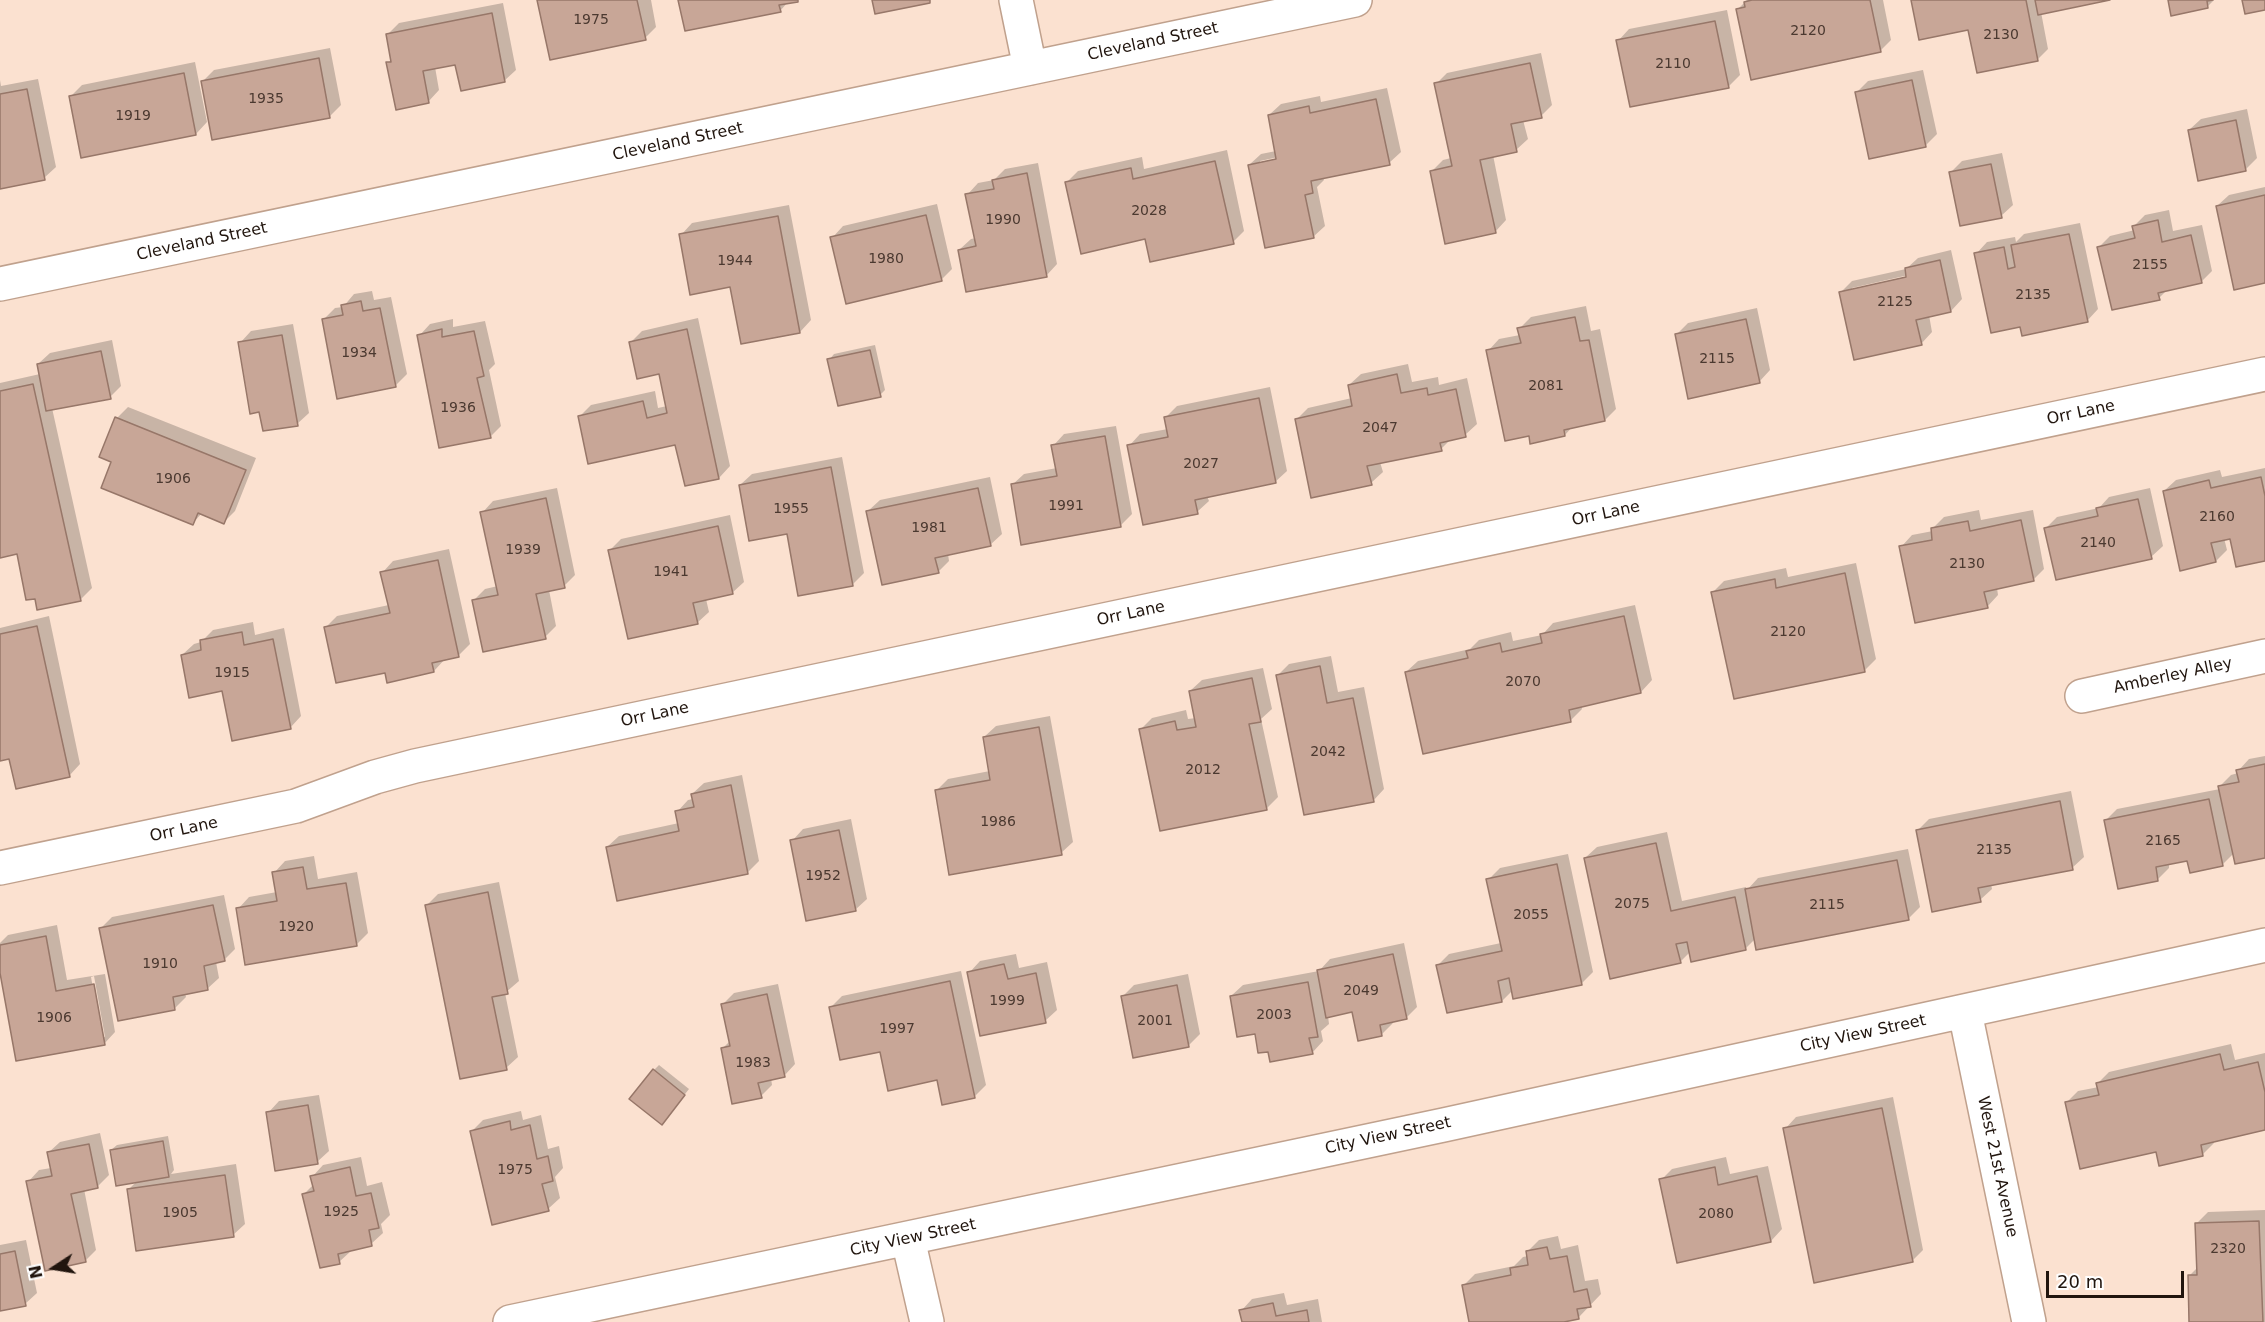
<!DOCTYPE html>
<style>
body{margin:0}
#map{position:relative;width:2265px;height:1322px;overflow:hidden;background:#fbe1d0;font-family:"DejaVu Sans",sans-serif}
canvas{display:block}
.north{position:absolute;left:24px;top:1238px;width:60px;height:60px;-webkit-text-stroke:4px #fff;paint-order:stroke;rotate:258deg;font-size:16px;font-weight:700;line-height:24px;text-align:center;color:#21150e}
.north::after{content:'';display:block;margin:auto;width:21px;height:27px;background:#21150e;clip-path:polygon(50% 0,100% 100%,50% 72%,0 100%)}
.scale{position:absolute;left:2046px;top:1271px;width:138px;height:27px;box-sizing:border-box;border:3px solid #21150e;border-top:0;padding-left:8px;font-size:18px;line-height:21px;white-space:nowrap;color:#21150e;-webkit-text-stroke:4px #fff;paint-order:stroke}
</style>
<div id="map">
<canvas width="2265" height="1322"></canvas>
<div class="north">N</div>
<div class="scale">20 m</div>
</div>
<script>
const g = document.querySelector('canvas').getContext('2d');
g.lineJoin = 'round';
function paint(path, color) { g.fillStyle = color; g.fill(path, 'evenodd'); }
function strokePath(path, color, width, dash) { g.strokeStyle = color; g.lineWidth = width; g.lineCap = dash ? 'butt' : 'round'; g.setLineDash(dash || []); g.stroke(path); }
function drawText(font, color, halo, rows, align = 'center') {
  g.font = font + ' "DejaVu Sans",sans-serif'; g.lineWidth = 4.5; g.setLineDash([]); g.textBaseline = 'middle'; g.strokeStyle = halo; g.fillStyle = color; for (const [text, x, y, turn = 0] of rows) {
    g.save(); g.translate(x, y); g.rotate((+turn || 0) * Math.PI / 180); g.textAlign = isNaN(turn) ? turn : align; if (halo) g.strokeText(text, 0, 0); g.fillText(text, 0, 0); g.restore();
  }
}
paint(new Path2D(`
 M538,0h113l5,27 -11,11z
 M680,0h118l-10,2 -8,9z
 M1747,0h136l8,40 -11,11 -143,-41z
 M1913,0h189l-61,12 7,37 -11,11z
 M2170,0h44l-7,7z
 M503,3l13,67 -12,11 -48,-18 -21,4 4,23 -11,12 -40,-39 4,-4 -5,-24 12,-12z
 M1727,10l13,65 -12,12 -110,-46 11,-12z
 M330,48l11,57 -12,12 -126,-36 11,-11z
 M1541,53l11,52 -11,11 -18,4 5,19 -12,11 -23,5 13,65 -11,12 -63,-61 11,-11 8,-2 -15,-74 11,-11z
 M195,62l12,60 -11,12 -125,-38 11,-11z
 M1923,70l14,64 -11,11 -55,12 -14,-65 11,-11z
 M38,79l18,88 -12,11 -44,9v-107l1,6z
 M1387,88l14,64 -12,11 -66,14 1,3 -7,7 8,39 -12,11 -64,-72 12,-11 15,-3 -7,-36 12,-11 39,-8 1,6zM1283,156l1,3 -24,5v-3z
 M2247,109l10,49 -12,12 -56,-40 12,-11z
 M1227,150l17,81 -11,11 -87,-4 -80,-55 12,-12 64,-14 2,12z
 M2002,153l11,52 -12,11 -50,-44 11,-11z
 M1038,163l19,101 -11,12 -87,-26 12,-11 5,-1 -9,-43 11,-12 16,-3 11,-11z
 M2265,187v94l-48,-75 12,-11z
 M937,204l15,65 -11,11 -109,-42 11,-12z
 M789,205l22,115 -11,12 -58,11 -11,-58 -50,-50 11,-12z
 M2169,210l4,21 29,-6 10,46 -11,11 -33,7 -9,9 -60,-51 11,-11 25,-6 -1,-4 11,-11z
 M2080,223l18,86 -11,12 -65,4 -46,-71 11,-12 28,-5 1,5 8,-8z
 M1951,250l11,49 -11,12 -22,4 3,17 -11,12 -80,-52 11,-11 54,-12 12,-11zM1913,274l1,3 -62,14v-3z
 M372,291l2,9 17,-3 16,77 -12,12 -72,-66 12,-12 8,-1 11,-13z
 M1586,306l5,25 9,-2 16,80 -11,11 -32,6 -8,9 -35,-1 -42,-83 11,-12 21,-4 -1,-6 12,-12z
 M1757,308l13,62 -11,12 -83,-47 12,-12z
 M698,318l32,148 -11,12 -43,-35 -96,-27 11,-11 64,-14 3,17 9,-2 -7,-33 -29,-31 11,-11z
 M453,319v8l32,-6 10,43 -6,6 12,56 -11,11 -71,-101 11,-12z
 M293,324l16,89 -12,11 -37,-14 -20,-67 11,-12z
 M112,340l9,46 -11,11 -58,11 40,180 -11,11 -43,9 -2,-11 -18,-44 -18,3v-173l40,-9 -2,-10 12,-11z
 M875,345l10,45 -5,5 -51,-35 5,-6z
 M1408,364l4,18 26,-5 1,8 28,-7 10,46 -12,11 -14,4 -10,10 -61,13 3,10 -12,11 -75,-63 12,-12 44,-10 -3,-13 12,-11z
 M1270,387l17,84 -12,11 -68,14 2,5 -12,11 -68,-66 11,-12 28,-5 -2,-12 11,-11z
 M128,407l128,51 -21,53 -11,11 -22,-9 -9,10 -80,-62 4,-43z
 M1116,426l16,88 -12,12 -108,-41 12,-11 33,-6 -4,-22 11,-12z
 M842,457l22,116 -11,11 -53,11 -12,-62 -48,-48 12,-11z
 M2265,468v91l-34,-22 -7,1 3,12 -11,11 -52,-70 12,-11 44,-10 2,7z
 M990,477l12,57 -12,11 -42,9 1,7 -11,11 -70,-61 12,-11z
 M557,488l18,87 -11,11 -15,4 7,36 -11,11 -72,-36 12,-12 13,-3 -16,-73 11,-12z
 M2150,488l13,58 -12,11 -105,-29 11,-11 42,-9 10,-11z
 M1979,510l2,10 52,-10 11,59 -11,11 -36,8 1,7 -11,12 -86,-60 11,-12 21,-4 -1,-2 12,-12z
 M730,515l14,67 -12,11 -26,6 3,13 -12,11 -87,-73 11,-11z
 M449,549l21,95 -11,11 -14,4 -11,12h-48l-61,-43 12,-12 52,-11 -7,-32 11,-12z
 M1856,563l20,96 -12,12 -151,-79 11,-11 62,-13 2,9z
 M1635,605l17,75 -11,12 -60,13 1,4 -11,11 -165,-48 12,-11 52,-12 9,-9 32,-8 2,9 29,-6 11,-12z
 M49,616l31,148 -11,12 -58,-18 -11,2v-132z
 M253,622l2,13 29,-7 17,88 -11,12 -67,-39 -41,-34 12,-11 7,-2 12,-12z
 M1331,656l7,36 26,-5 20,102 -11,12 -95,-126 11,-11z
 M1263,668l9,41 -11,10 17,78 -12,12 -125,-80 11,-11 34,-8 2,9 8,-1 -6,-27 12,-11z
 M1050,716l23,126 -12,11 -125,-62 12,-12 42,-8 -6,-34 12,-11z
 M2265,756v100l-31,-3 -12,12 -34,-5 -19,4v4l-11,11 -52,-59 11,-11 103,-20v-3l11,-11 7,-2v-2l11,-12z
 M742,775l17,86 -11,11 -130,27 -11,-52 12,-11 60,-13 -2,-11 11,-12 5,-1 -1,-5 12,-11z
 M2071,791l13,66 -12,11 -81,16 1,5 -12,11 -63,-69 12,-12z
 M851,819l16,80 -12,11 -63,-69 11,-12z
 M1667,832l15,69 64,-14 1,3 11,-12 150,-29 12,58 -12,12 -152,19 -11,11 -54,2 -11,11 -95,-104 12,-11z
 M1568,854l25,118 -12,12 -68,6 -11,11 -64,-36 11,-11 52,-11 -13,-63 12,-12z
 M314,856l4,23 39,-7 11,61 -12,12 -118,-36 11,-12 28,-5 -3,-19 11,-12z
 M499,882l20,99 -14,12 13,64 -12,11 -79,-163 11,-11z
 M224,895l11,54 -11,11 -8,2 3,16 -12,11 -22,4 1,4 -11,11 -75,-79 12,-12z
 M57,925l10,55 38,-6 10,58 -11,12 -104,-79v-22l8,-8zM94,976l11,61h-3l-11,-60z
 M1404,943l13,64 -11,11 -14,3 1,2 -12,12 -28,-24 -25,5 1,8 -8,7 2,10 -11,12 -42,-3 -39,-54 12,-11 76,-14 11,-12z
 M1016,954l3,14 28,-6 10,48 -12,11 -76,-48 11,-12z
 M961,971l25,114 -12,12 -93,-47 -51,-42 12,-12z
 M1188,974l12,60 -12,12 -65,-50 11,-11z
 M778,984l17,80 -11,12 -13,2 1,7 -11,11 -39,-47 8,-8 -8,-36 12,-12z
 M2231,1044l4,16 30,-7v75l-52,12 1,3 -12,12 -45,-5 -91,-47 12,-12 21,-4 -1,-4 11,-11z
 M659,1065l30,24 -22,28 -13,-47z
 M319,1095l10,56 -12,11 -49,-49 11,-12z
 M1893,1097l30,153 -11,11 -127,-132 11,-12z
 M521,1111l2,9 18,-5 7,34 11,-3 4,22 -8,9 5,21 -12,11 -76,-78 11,-11z
 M100,1133l9,42 -12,12 -13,2 12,61 -11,11 -57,-79 11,-12 12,-2 -3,-15 12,-11z
 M168,1136l6,34 -3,4 65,-10 9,60 -12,11 -105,-45 9,-9 -26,-31 6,-5z
 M361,1157l6,29 15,-4 8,33 -9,9 2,9 -12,11 -20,7 -12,11 -35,-68 10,-10 -2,-7 11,-12z
 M1726,1157l4,17 38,-8 14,63 -11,12 -110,-61 11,-11z
 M2265,1210v112h-74l-2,-46 9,-9 -1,-44 11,-11z
 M1558,1236l3,13 17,-4 7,36 13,-2 3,15 -23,24 -11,2v2h-96l-7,-37 11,-11 39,-8 9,-9 5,-1 -1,-4 12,-12z
 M26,1240l11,53 -12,11 -25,5v-64z
 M1284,1293l3,12 31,-6 4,23h-80l-1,-11 11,-12z`), '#0003');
const building = new Path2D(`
 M537,0h100l9,40 -96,20z
 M678,0h120v2l-19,3 2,7 -96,19z
 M872,0h58v3l-55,11z
 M1752,0h118l11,52 -130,28 -15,-71 9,-2 -1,-5z
 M1911,0h115l12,61 -61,12 -9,-43 -49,10z
 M2035,0h75l-72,15z
 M2168,0h45l-6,1 1,7 -37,8z
 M2242,0h23v10l-20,4z
 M492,13l13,69 -44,9 -6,-26 -32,6 6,32 -33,7 -10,-48h5l-5,-28z
 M1715,21l14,67 -99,19 -14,-67z
 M319,58l11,60 -118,22 -11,-59z
 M1530,63l12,55 -31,6 6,28 -37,8 16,73 -51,11 -15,-73 22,-5 -18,-83z
 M184,73l12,62 -115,23 -12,-62z
 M1912,80l14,67 -57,12 -14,-67z
 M27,89l18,91 -45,9v-95z
 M1376,99l14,66 -79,16 2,12 -8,2 9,43 -49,10 -17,-83 28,-6 -8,-44 41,-9 1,7z
 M2236,120l10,51 -48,10 -10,-51z
 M1215,161l19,83 -84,18 -5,-23 -64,15 -16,-72 66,-14 2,11z
 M1991,164l11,54 -42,8 -11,-54z
 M1027,173l20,104 -81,15 -8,-42 18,-4 -11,-52 29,-5 -2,-9z
 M2265,195v88l-31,7 -18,-84z
 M926,215l16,66 -96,23 -16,-67z
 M778,216l22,117 -59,11 -11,-57 -40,8 -11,-61z
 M2158,220l4,22 29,-7 11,48 -44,10 2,7 -48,10 -15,-63 38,-9 -3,-12z
 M2069,234l19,88 -66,14 -2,-9 -29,6 -17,-80 30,-6 4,22 7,-2 -4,-22z
 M1940,260l11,52 -35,8 6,25 -68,15 -15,-68 67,-15 -1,-9z
 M361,301l2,10 17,-3 16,79 -59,12 -15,-80 21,-4 -2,-10z
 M1575,317l5,24 9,-1 16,81 -41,9 1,6 -35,8 -1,-8 -24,5 -19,-91 35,-7 -4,-15z
 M1746,319l14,64 -72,16 -13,-65z
 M442,329v8l32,-6 10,45 -7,2 14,60 -52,10 -22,-113z
 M687,329l32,150 -34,7 -10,-41 -87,19 -10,-48 65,-15 4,17 20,-5 -8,-39 -22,5 -8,-37z
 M282,335l16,91 -35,5 -4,-19 -9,2 -12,-72z
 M870,350l11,47 -43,9 -11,-47z
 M101,351l10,48 -65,12 -9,-47z
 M1397,374l4,19 26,-5 1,7 28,-6 10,48 -26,6 2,8 -75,15 5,19 -61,13 -16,-79 57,-13 -4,-21z
 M33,384l48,217 -44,9 -2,-11 -9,1 -9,-46 -17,4v-167z
 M1259,398l17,85 -81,17 3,14 -55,11 -16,-80 41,-8 -4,-20z
 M115,417l131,53 -22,54 -26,-11 -5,12 -92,-37 10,-26 -12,-5z
 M1105,436l16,91 -100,18 -10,-61 46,-8 -6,-31z
 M831,467l22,119 -55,10 -11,-62 -38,7 -10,-56z
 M2261,477l4,19v65l-29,6 -6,-28 -19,4 5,19 -36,9 -17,-80 46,-11 2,8z
 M978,488l13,58 -56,12 4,15 -57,12 -16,-74z
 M546,498l19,90 -29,6 10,45 -63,13 -11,-52 26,-5 -18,-83z
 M2138,499l14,60 -96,21 -12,-52 54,-12 -2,-8z
 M2021,520l13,61 -50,11 4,16 -73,15 -16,-77 33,-6 -1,-12 37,-7 2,10z
 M718,526l15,68 -40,9 5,21 -70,15 -20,-89z
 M438,560l21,97 -27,6 2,9 -47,11 -2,-10 -49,10 -12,-56 66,-14 -10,-41z
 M1845,573l20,99 -131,27 -23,-107 64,-13 1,9z
 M1624,616l17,77 -72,17 2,12 -148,32 -18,-82 63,-14 -2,-7 34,-8 2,9 40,-9 -2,-9z
 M37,626l33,151 -54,12 -7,-30 -9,2v-127z
 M242,632l2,13 29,-6 18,90 -59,12 -10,-50 -33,7 -8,-43 20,-5 -1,-10z
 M1320,666l7,37 26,-5 21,104 -70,13 -28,-140z
 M1252,678l9,44 -12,2 18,86 -107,21 -21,-102 36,-8 2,9 19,-3 -7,-36z
 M1039,727l23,128 -113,20 -14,-85 55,-10 -7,-43z
 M2265,764v94l-30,6 -17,-78 21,-4 -3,-12z
 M731,785l17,89 -131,27 -11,-54 73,-16 -4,-20 19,-4 -3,-13z
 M2209,799l14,67 -33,7 -3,-12 -31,6 2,14 -40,8 -14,-69z
 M2060,801l13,69 -95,18 3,14 -49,10 -16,-82z
 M839,830l17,81 -50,10 -16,-81z
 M1656,843l15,68 64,-14 11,53 -55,12 -4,-20 -11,2 5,19 -71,16 -26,-121z
 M1897,860l12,60 -153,30 -11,-61z
 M1557,864l25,121 -69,14 -4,-21 -11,3 4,21 -55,11 -11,-48 66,-14 -16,-72z
 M303,867l4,22 39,-6 11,63 -112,19 -9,-57 41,-7 -5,-29z
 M488,892l20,102 -16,3 15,73 -47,9 -35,-174z
 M213,905l12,56 -21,5 4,24 -35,7 2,13 -57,11 -19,-93z
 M46,936l10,55 38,-7 11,61 -89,16 -16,-88v-28z
 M1393,954l14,65 -27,6 2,11 -24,5 -6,-29 -26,6 -9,-48z
 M1004,964l4,15 28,-6 10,50 -66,13 -13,-64z
 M950,981l25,117 -33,7 -5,-25 -49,11 -8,-39 -40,8 -11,-53z
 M1308,982l10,55 -9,1 4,16 -43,8 -2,-10 -10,1 -3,-19 -18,3 -7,-41z
 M1177,985l12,62 -56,11 -12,-62z
 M767,994l18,83 -27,6 4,15 -30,6 -11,-56 9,-2 -9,-42z
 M2220,1054l4,16 34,-8 7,30v38l-64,15 2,11 -44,10 -3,-14 -76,17 -15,-67 34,-7 -3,-12z
 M653,1069l32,26 -23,30 -33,-26z
 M308,1105l10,59 -43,7 -9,-59z
 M1882,1108l31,154 -99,21 -31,-155z
 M510,1121l1,9 19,-5 7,34 11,-3 5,25 -11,3 7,27 -57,14 -22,-94z
 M163,1141l6,36 -53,9 -6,-36z
 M89,1144l9,44 -27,6 15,68 -41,9 -19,-90 26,-5 -5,-24z
 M350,1167l6,29 15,-3 8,35 -10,2 3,16 -34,8 2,10 -20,4 -18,-74 12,-3 -4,-15z
 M1715,1167l3,18 39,-9 14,66 -94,21 -18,-84z
 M225,1175l9,62 -98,14 -9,-62z
 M2259,1221l4,101h-74l-1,-47h9l-2,-52z
 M1547,1247l3,12 17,-3 7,36 13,-3 4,18 -14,2 2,10 -15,3h-95l-7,-37 49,-10 -1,-7 18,-3 -2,-14z
 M15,1251l11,55 -26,5v-57z
 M1273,1303l3,13 31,-6 2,12h-67l-3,-12z`);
paint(building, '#c8a697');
strokePath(building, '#977769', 1.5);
const minor = new Path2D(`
 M1016,0l14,68
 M0,284l1355,-284
 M2082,696l183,-40
 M0,868l296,-62 79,-29 40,-11 1850,-392
 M1965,1012l64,310
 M908,1239l19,83
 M510,1322c586,-122 1171,-246 1755,-377`);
strokePath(minor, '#c0a18d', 36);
strokePath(minor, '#fff', 33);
drawText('14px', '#4b3930', null, [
 ["1975",591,20],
 ["2120",1808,31],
 ["2130",2001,35],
 ["2110",1673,64],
 ["1935",266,99],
 ["1919",133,116],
 ["2028",1149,211],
 ["1990",1003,220],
 ["1980",886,259],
 ["1944",735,261],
 ["2155",2150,265],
 ["2135",2033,295],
 ["2125",1895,302],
 ["1934",359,353],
 ["2115",1717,359],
 ["2081",1546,386],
 ["1936",458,408],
 ["2047",1380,428],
 ["2027",1201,464],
 ["1906",173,479],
 ["1991",1066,506],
 ["1955",791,509],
 ["2160",2217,517],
 ["1981",929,528],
 ["2140",2098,543],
 ["1939",523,550],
 ["2130",1967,564],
 ["1941",671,572],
 ["2120",1788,632],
 ["1915",232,673],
 ["2070",1523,682],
 ["2042",1328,752],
 ["2012",1203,770],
 ["1986",998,822],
 ["2165",2163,841],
 ["2135",1994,850],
 ["1952",823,876],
 ["2075",1632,904],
 ["2115",1827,905],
 ["2055",1531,915],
 ["1920",296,927],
 ["1910",160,964],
 ["2049",1361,991],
 ["1999",1007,1001],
 ["2003",1274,1015],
 ["1906",54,1018],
 ["2001",1155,1021],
 ["1997",897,1029],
 ["1983",753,1063],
 ["1975",515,1170],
 ["1925",341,1212],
 ["1905",180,1213],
 ["2080",1716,1214],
 ["2320",2228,1249]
]);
drawText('16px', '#21150e', '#fff', [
 ["Cleveland Street",1153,42,-12],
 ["Cleveland Street",678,142,-12],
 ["Cleveland Street",202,242,-12],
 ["Orr Lane",2081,413,-12],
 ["Orr Lane",1606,514,-12],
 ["Orr Lane",1131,614,-12],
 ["Amberley Alley",2173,676,-12],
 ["Orr Lane",655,715,-12],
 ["Orr Lane",184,830,-12],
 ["City View Street",1863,1034,-12],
 ["City View Street",1388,1136,-12],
 ["West 21st Avenue",1997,1167,78],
 ["City View Street",913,1238,-12]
]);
</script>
